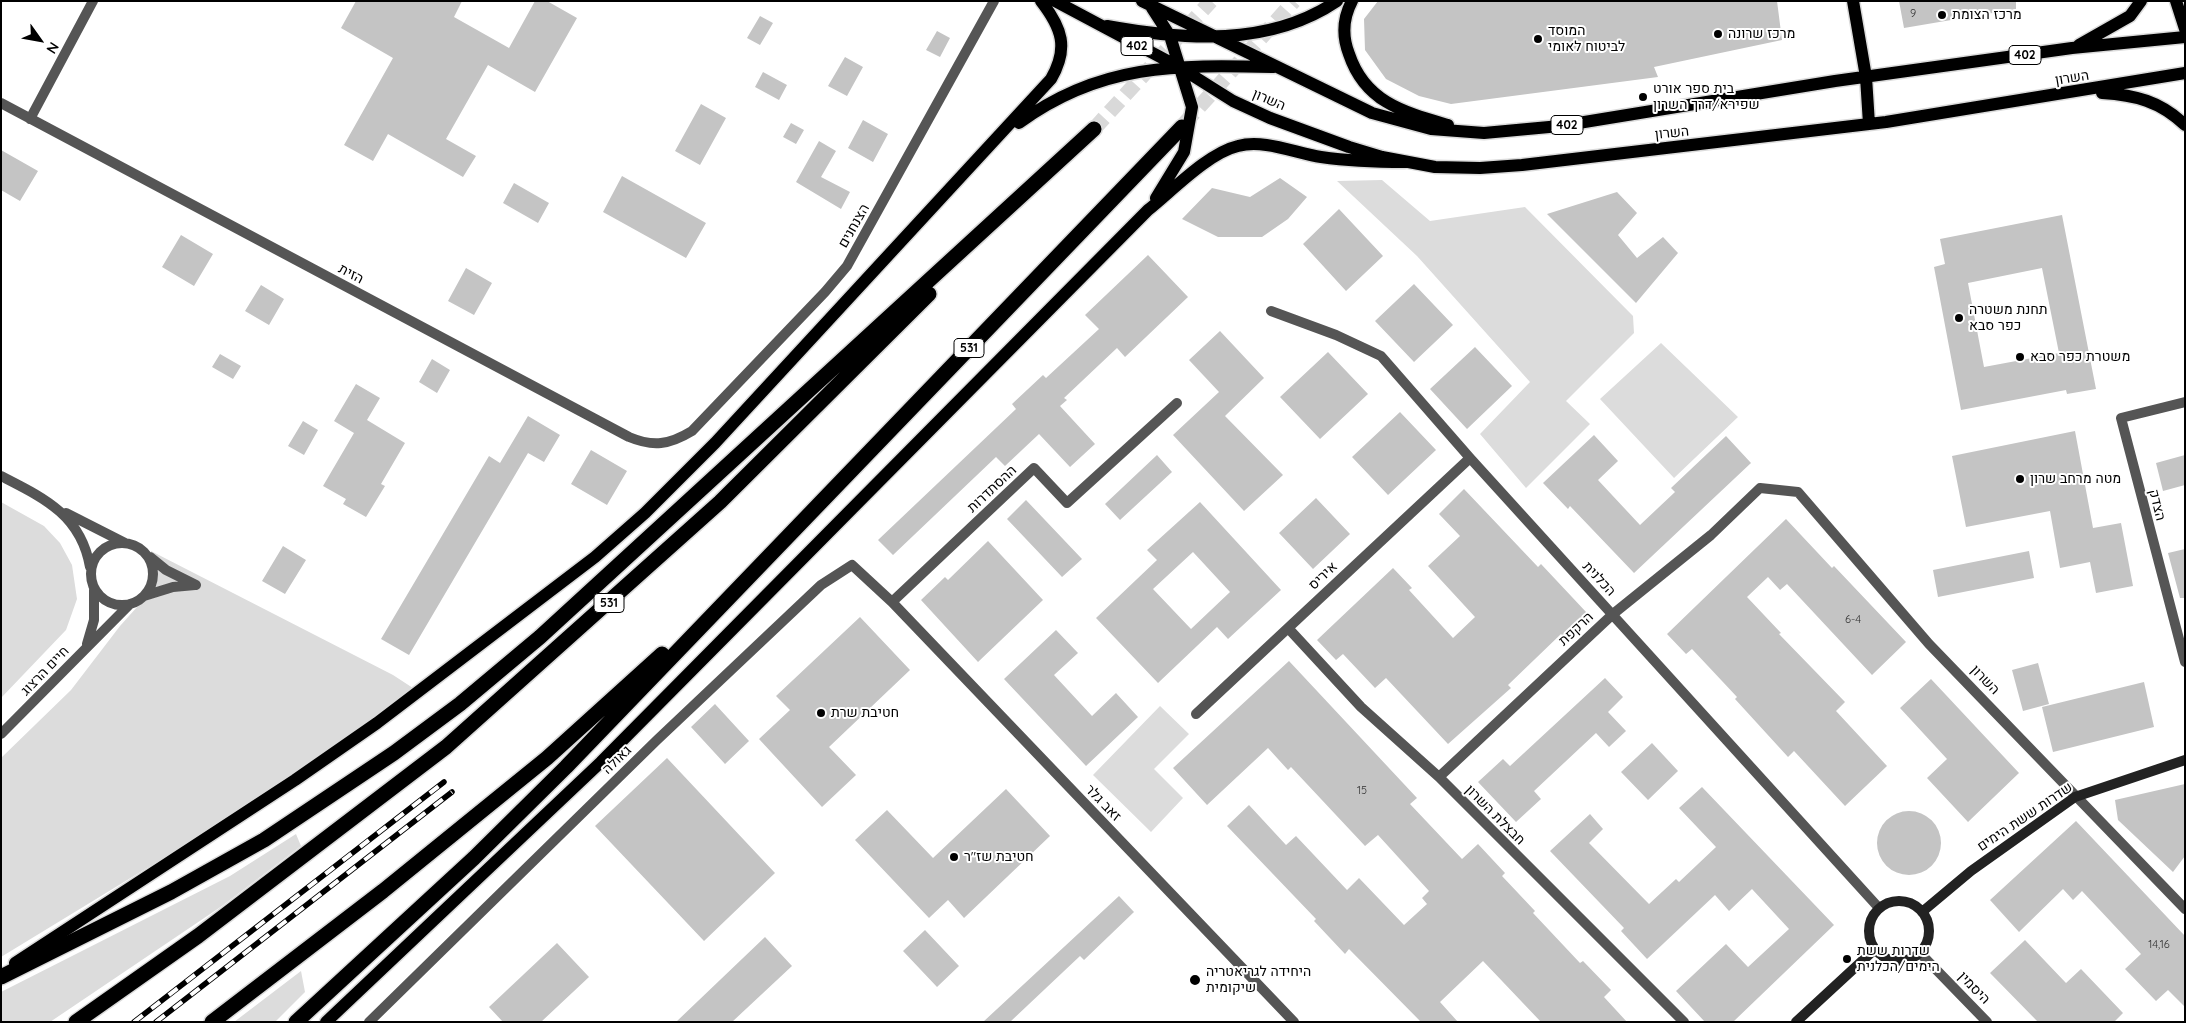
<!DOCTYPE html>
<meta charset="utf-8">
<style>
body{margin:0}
#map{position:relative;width:2186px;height:1023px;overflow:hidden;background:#fff;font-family:Quicksand,sans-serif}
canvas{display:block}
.frame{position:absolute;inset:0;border:2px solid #000;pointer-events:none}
.north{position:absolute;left:15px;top:15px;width:50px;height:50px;-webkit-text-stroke:4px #fff;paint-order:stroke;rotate:122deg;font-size:14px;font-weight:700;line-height:20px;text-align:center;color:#000}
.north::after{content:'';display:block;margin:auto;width:18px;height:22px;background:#000;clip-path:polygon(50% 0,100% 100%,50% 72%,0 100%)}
</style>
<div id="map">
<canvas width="2186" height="1023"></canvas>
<div class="frame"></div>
<div class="north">N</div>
</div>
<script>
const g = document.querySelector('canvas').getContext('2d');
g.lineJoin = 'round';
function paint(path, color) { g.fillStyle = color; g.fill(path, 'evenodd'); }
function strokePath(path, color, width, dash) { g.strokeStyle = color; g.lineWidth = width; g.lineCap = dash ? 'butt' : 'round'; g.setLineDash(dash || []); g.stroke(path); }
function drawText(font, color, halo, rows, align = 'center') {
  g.font = font + ' Quicksand,Heebo,sans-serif'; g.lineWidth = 4; g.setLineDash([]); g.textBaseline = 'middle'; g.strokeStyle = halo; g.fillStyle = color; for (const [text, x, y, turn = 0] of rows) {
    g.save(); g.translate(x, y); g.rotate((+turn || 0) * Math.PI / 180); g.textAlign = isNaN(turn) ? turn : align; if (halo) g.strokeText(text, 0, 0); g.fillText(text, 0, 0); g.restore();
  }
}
paint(new Path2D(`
 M1382,180l48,41 95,-14 108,109 1,17 -68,68 24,23 -64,64 -46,-54 50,-52 -113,-126 -80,-75z
 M1661,343l77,74 -64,61 -74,-79z
 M1,502l43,24 16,17 12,22 5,34 -11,31 -65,68z
 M151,551l242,124 23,15 -146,103 -269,164v-199l70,-68 49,-64 35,-39z
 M1160,706l29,28 -35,35 29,29 -32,34 -58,-57z
 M296,834l5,12 -79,60 -172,116h-49v-30l229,-116z
 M301,971l4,21 -30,30h-41z`), '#dcdcdc');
paint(new Path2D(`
 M356,1h106l-8,16 55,31 26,-47h12l30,17 -42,74 -47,-27 -42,74 30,17 -13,21 -75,-43 -15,27 -29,-16 49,-87 -52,-30z
 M1378,1h399l5,39 -128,27 4,10 -207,27 -32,-8 -33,-17 -21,-29 -1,-31z
 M1899,1h117v8l-112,19z
 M760,16l13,7 -13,22 -13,-7z
 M937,31l13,7 -10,19 -14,-7z
 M845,57l18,10 -16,29 -19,-10z
 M763,72l24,13 -8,15 -24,-13z
 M701,104l25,14 -26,47 -25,-14z
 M863,120l25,14 -15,28 -25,-14z
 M791,123l13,7 -8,14 -13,-7z
 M819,141l17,10 -15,26 29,15 -9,17 -45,-27z
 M1,150l37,21 -18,30 -19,-11z
 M622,176l84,47 -20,35 -83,-46z
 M1280,178l27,19 -19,22 -26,18h-44l-36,-18 30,-31 38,9z
 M514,183l35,20 -11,20 -35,-20z
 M1617,192l20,21 -19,22 19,23 26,-21 15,16 -42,50 -89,-89z
 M1339,209l44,47 -37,35 -43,-47z
 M2062,215l34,174 -29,5 -1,-4 -105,20 -27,-143 11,-3 -5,-25zM2042,268l17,85 -75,14 -16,-84z
 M181,235l32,19 -19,32 -32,-19z
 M1148,255l40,42 -63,60 -8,-9 -53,50 3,2 -7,6 35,38 -25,23 -31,-33 -34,32 -9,-9 -103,98 -15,-15 138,-131 -4,-5 31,-29 3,3 53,-49 -14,-14z
 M466,268l26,15 -18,32 -26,-14z
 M1414,284l39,41 -39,37 -39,-41z
 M261,285l23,14 -15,26 -24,-14z
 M1220,331l44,47 -39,38 58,59 -39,36 -71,-76 46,-43 -30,-32z
 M1475,347l37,39 -45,43 -37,-40z
 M1328,352l40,42 -48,45 -40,-42z
 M220,354l21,12 -8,13 -21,-12z
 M432,359l18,11 -13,23 -18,-11z
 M356,384l24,14 -13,22 38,23 -24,41 4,2 -19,31 -23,-13 3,-5 -23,-13 31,-53 -20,-12z
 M1400,412l36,38 -48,45 -36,-38z
 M528,416l32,19 -16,27 -16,-9 -119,202 -28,-16 108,-183 11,7z
 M303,421l15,9 -14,25 -16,-9z
 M2075,431l18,97 28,-5 12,63 -37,7 -6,-31 -30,6 -10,-57 -84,16 -14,-71z
 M1594,435l24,26 -20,19 42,45 35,-33 -4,-4 55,-52 25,27 -117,110 -64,-67 -2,3 -25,-26z
 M591,450l36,21 -20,34 -36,-21z
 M1157,455l15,17 -52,48 -15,-16z
 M2185,455v30l-22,6 -7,-28z
 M1464,489l74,78 3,-3 46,49 -24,23 -2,-2 -53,51 3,3 -63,56 -62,-66 -11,10 -32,-34 -7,6 -19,-20 76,-72 19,20 -3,2 44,48 22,-21 -47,-51 32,-30 -21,-22z
 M1316,498l34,36 -37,35 -34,-36z
 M1026,500l56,59 -20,18 -55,-58z
 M1200,502l81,88 -53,49 -11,-12 -59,56 -62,-65 61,-58 -10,-10zM1193,552l37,40 -39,37 -38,-40z
 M1786,519l46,49 2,-2 72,76 -34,33 -85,-91 -7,6 -12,-13 -21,20 34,36 -2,1 66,68 -9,9 51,55 -42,40 -51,-55 -6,6 -53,-58 2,-2 -45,-48 -6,5 -19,-20z
 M988,541l55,59 -65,62 -57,-62 24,-23 3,3z
 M283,546l23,14 -21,34 -23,-13z
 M2185,549v49h-5l-12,-45z
 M2029,551l5,27 -96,19 -5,-27z
 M860,617l50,53 -81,77 27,28 -34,32 -63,-68 31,-29 -14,-14z
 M1056,630l22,23 -24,22 38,41 24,-23 22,24 -52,49 -82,-87z
 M1289,661l128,137 -7,6 52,55 16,-15 27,29 -3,3 33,35 -2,2 47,50 3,-2 28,29 -7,7 23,25h-86l-58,-61 -43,41 18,20h-37l-72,-73 -4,5 -31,-33 2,-2 -89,-93 22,-21 37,40 10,-9 51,54 12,-12 45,47 23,-21 -5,-6 7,-7 -51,-56 -13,11 -74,-79 -3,3 -20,-22 -61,57 -34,-37z
 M2038,663l11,41 -26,7 -11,-41z
 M1605,678l18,19 -15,15 18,19 -17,16 -13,-14 -62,58 7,8 -25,23 -38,-40 25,-23 7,7z
 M1931,679l88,94 -51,49 -41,-44 20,-19 -47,-51z
 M2144,682l10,45 -101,25 -11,-45z
 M715,704l34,37 -24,23 -34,-37z
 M1652,743l26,28 -30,29 -27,-28z
 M667,758l108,115 -71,68 -109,-115z
 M2185,784v72l-12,16 -55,-52 -3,-20z
 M1702,787l132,138 -101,97h-28l-29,-31 50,-47 22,23 41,-38 -37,-40 -23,22 -14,-16 -68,64 -26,-28 3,-3 -74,-77 40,-37 13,15 -14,14 60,61 27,-25 3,3 37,-35 -37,-39z
 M1006,789l44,47 -86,82 -16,-18 -19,18 -74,-78 32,-30 46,48z
 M1877 843a32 32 0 1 1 64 0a32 32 0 1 1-64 0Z
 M2076,821l109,115v71l-17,-17 -12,11 -31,-32 16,-15 -59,-63 -9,9 -10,-11 -44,43 -29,-32z
 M1119,896l15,16 -50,48 -4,-4 -70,66h-27z
 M925,930l34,36 -22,21 -34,-36z
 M765,937l27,29 -60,56h-56z
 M2025,940l41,43 15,-14 42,44 -9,9h-76l-48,-49z
 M557,943l32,34 -48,45h-38l-14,-15z`), '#c4c4c4');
strokePath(new Path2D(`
 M1184,124l110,-123
 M1094,129l117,-128`), '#d9d9d9', 15, [15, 8]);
const primary = new Path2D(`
 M1055,1l124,66 54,34 37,17 79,29 33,10 53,10 45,1 42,-3 364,-43 299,-49
 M1142,1l230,112 59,16 53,4 76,-7 275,-45 237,-33 113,-11
 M1352,1c-9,17 -10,35 -3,53 16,48 54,58 99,71
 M1853,1l13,76 3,47
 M2176,1l9,28
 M1152,8l18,28 22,71 -8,45 -28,46
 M1107,26c77,14 162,21 230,-25
 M2079,45l51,-29 11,-15
 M2102,93c33,2 58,8 83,32
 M1019,123c82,-60 158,-58 255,-56
 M15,963l280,-183 82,-57 218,-166 50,-44 70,-70 336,-364c18,-31 11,-51 -10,-78
 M326,1022l275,-260 547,-552c24,-19 60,-57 90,-64 26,-7 57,7 83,11 28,4 56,5 84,5`);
const highway = new Path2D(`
 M1,977l170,-85 93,-52 130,-87 66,-49 80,-67 554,-508
 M76,1022l122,-86 248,-189 274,-245 209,-208
 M212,1022l171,-131 164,-133 115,-104
 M296,1022l178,-164 92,-91 616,-640`);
strokePath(primary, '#dbdbdb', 15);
strokePath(highway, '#dbdbdb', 18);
strokePath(new Path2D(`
 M1,103l628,334c24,10 40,8 63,-6l133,-139 22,-26 147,-265
 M30,119l63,-118
 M1271,311l65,24 45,21 89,102 409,450
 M2185,402l-64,16 64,244
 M1,476c43,22 80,39 89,91
 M66,513l59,30
 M91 574a31 31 0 1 1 62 0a31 31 0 1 1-62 0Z
 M150,557l16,13 30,15
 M144,596l29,-9 22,-2
 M892,602l142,-134 33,35 110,-100
 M1288,628l73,79 78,70 245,245
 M87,644l7,-24v-30
 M1196,714l274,-256
 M1,734l129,-130
 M1439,777l174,-163 98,-79 49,-47 38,4 131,152 256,265
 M1920,953l67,69
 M369,1022l288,-282 164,-155 31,-20 40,37 402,420`), '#555', 10);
strokePath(new Path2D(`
 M1869 931a30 30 0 1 1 60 0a30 30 0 1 1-60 0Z
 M1922,912l49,-41 104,-74 110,-37
 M1796,1022l78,-72`), '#222', 10);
strokePath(primary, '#000', 12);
strokePath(highway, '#000', 15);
const rail = new Path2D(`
 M134,1022l310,-240
 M156,1022l296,-230`);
strokePath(rail, '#000', 5.5);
strokePath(rail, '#fff', 4, [11]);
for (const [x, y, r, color] of [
 [1942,15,5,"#000"],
 [1718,34,5,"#000"],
 [1538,39,5,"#000"],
 [1643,97,5,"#000"],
 [1959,318,5,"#000"],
 [2020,357,5,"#000"],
 [2020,479,5,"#000"],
 [821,713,5,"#000"],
 [954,857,5,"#000"],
 [1847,959,5,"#000"],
 [1195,980,6,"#000"]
]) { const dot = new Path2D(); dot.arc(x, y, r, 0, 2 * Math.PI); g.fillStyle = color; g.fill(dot); strokePath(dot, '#fff', 2); }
drawText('11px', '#313131', null, [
 ["9",1913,14],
 ["6-4",1853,620],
 ["15",1362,791],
 ["14,16",2159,945]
]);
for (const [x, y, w] of [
 [1137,46,32],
 [2025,55,32],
 [1567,125,32],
 [969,348,30],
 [609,603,30]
]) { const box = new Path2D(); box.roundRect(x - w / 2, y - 9.5, w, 19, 4); g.fillStyle = '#fff'; g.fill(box); strokePath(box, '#000', 1); }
drawText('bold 12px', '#000', null, [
 ["402",1137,46],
 ["402",2025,55],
 ["402",1567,125],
 ["531",969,348],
 ["531",609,603]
]);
drawText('14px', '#000', '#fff', [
 ["מרכז הצומת",1952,15],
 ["המוסד",1548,31],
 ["לביטוח לאומי",1548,47],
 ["מרכז שרונה",1728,34],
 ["בית ספר אורט",1653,89],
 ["שפירא/דרך השרון",1653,105],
 ["תחנת משטרה",1969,310],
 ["כפר סבא",1969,326],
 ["משטרת כפר סבא",2030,357],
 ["מטה מרחב שרון",2030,479],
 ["חטיבת שרת",831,713],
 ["חטיבת שז\"ר",964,857],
 ["שדרות ששת",1857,951],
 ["הימים/הכלנית",1857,967],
 ["היחידה לגריאטריה",1206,972],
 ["שיקומית",1206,988]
], 'left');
drawText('14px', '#000', '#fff', [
 ["השרון",2072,78,-9],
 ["השרון",1269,100,23],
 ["השרון",1672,133,-6],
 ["הצנחנים",854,226,-60],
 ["הזית",351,274,28],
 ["ההסתדרות",992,489,-43],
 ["הצדק",2157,505,76],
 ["איריס",1323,576,-43],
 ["הכלנית",1599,579,47],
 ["הרקפת",1576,629,-43],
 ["חיים הרצוג",45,671,-46],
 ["השרון",1985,680,46],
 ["גאולה",617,760,-44],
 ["זאב גלר",1103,803,46],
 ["חבצלת השרון",1495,815,45],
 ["שדרות ששת הימים",2025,817,-34],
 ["היסמין",1974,988,46]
]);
</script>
